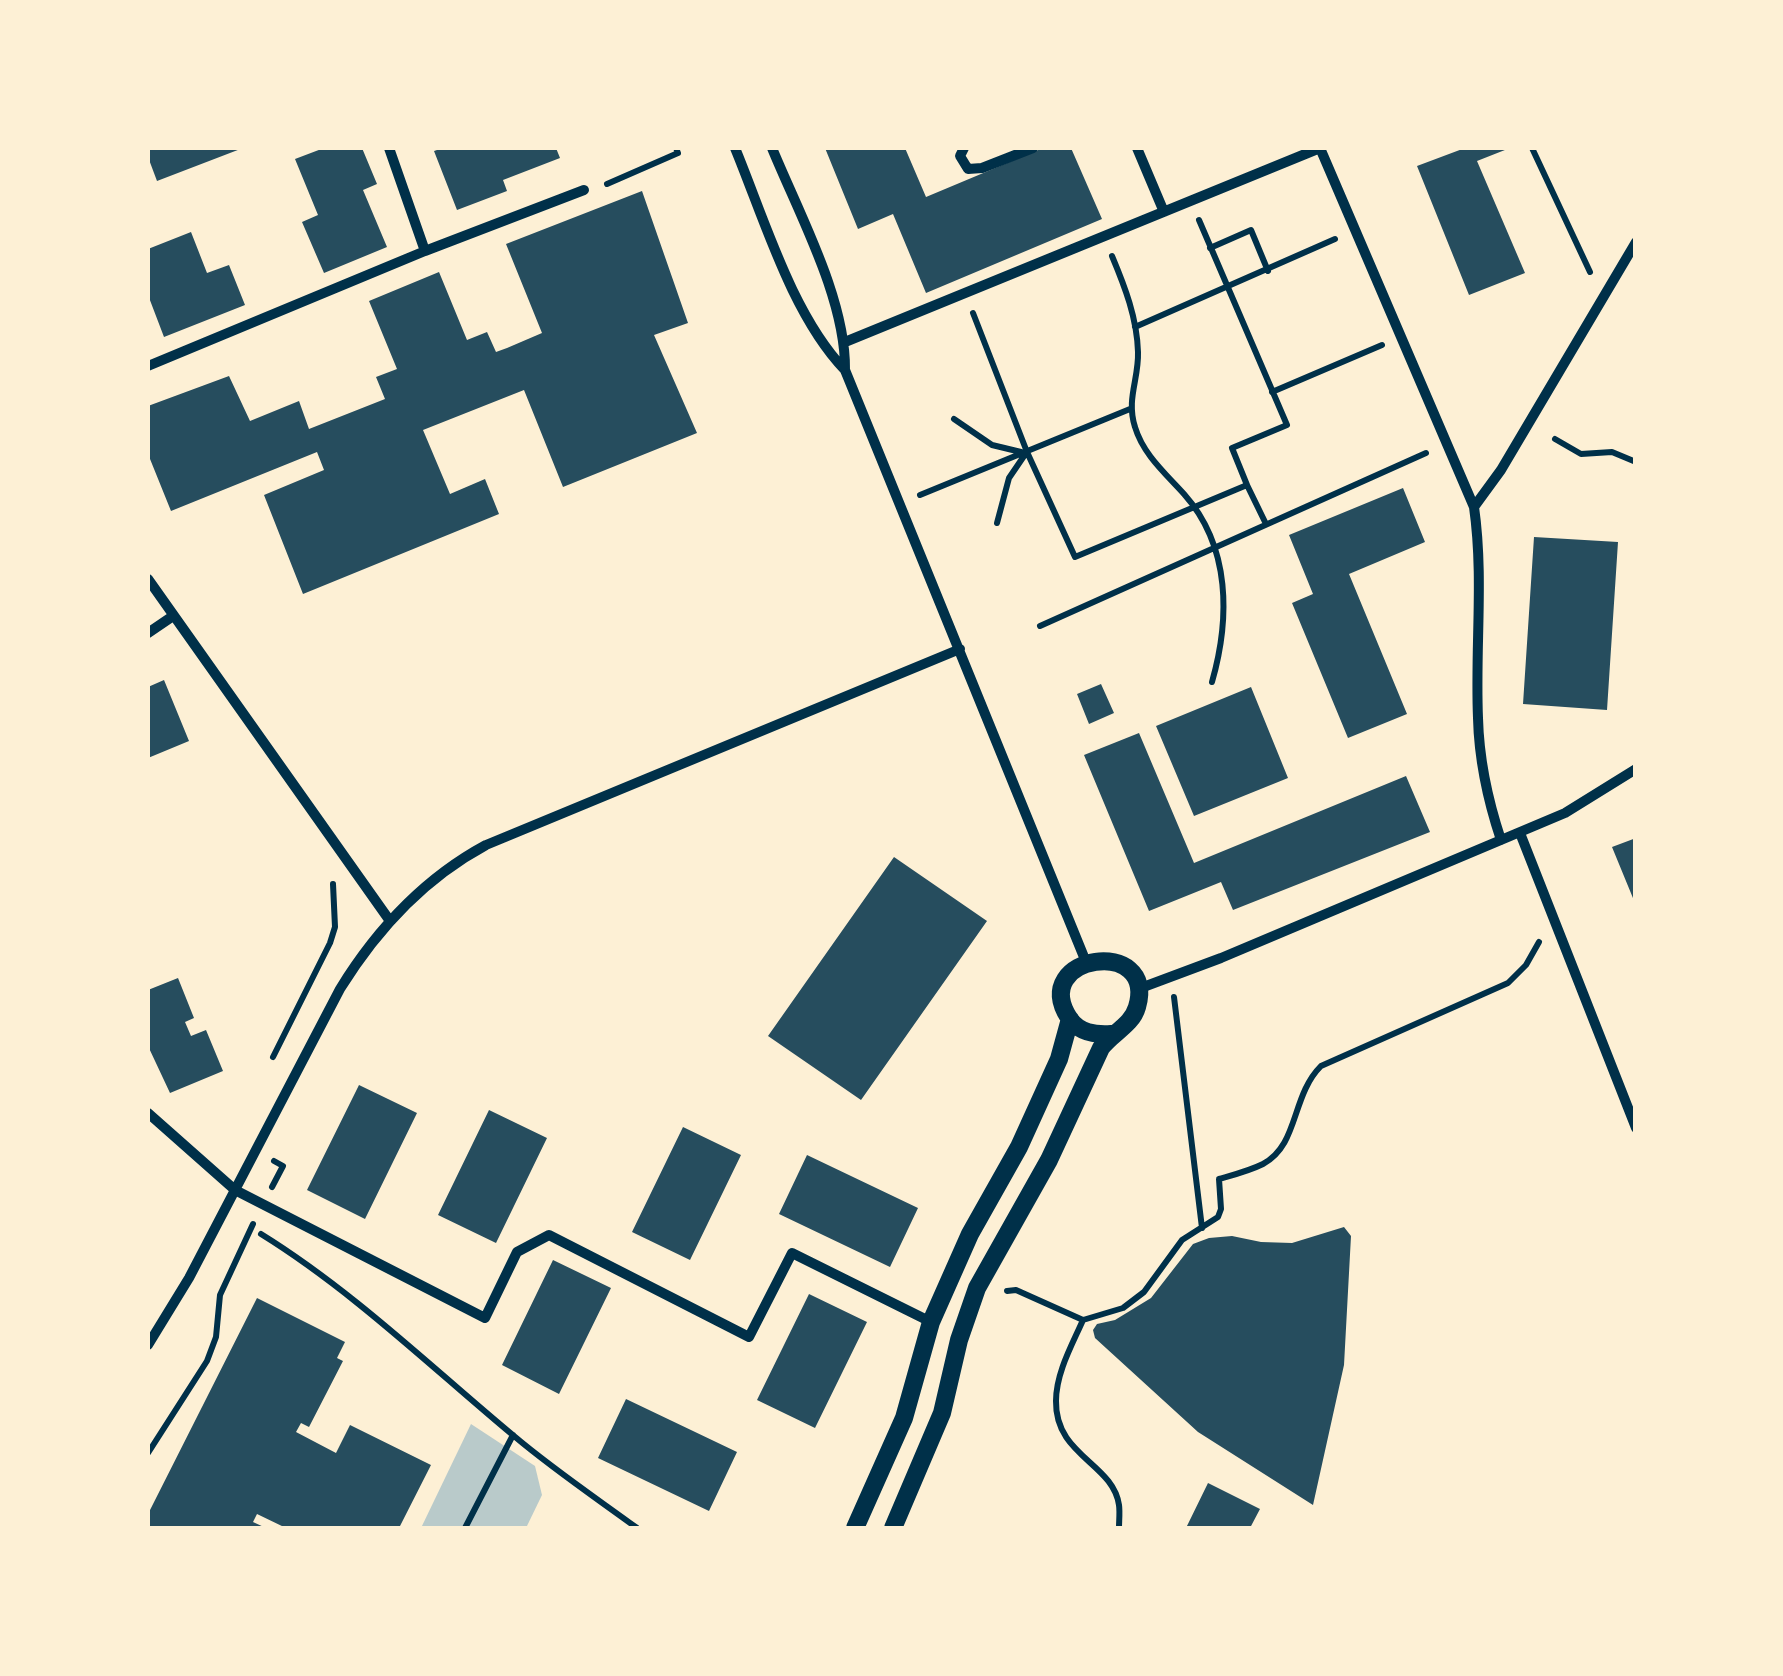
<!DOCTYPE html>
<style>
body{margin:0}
#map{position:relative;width:1783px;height:1676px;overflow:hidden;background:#fdf0d5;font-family:"Times New Roman",serif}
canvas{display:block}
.frame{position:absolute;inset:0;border:150px solid #fdf0d5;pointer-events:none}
</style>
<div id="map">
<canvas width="1783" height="1676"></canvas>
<div class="frame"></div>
</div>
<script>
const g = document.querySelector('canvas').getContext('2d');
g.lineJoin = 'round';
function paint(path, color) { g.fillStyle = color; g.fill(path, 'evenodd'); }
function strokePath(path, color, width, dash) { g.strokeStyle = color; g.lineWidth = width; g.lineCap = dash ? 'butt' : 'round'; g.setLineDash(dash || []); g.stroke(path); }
paint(new Path2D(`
 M471,1424l64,42 7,29 -16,33h-105z`), '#b9caca');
paint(new Path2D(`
 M148,148h95l-86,33 -9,-24z
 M324,148h38l15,36 -14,6 24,57 -63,26 -22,-51 16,-7 -23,-56z
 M443,148h113l4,10 -57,22 4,11 -50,19 -23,-59z
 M825,148h80l21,49 117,-49h28l31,71 -176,74 -33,-79 -35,15z
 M1465,148h45l-33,13 48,112 -56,22 -52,-129z
 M642,191l46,132 -34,12 43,98 -134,54 -39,-97 -101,40 27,64 35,-15 14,35 -196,80 -39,-99 60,-25 -7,-18 -146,59 -23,-57v-48l81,-30 21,45 49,-20 10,28 76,-30 -9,-22 21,-8 -28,-68 70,-29 28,68 20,-8 9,20 11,-4 35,-15 -36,-89z
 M191,232l16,41 22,-8 16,40 -81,32 -16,-42v-46z
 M1403,488l22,54 -76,32 58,140 -59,24 -56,-135 21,-9 -24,-59z
 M1534,537l84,5 -11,168 -84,-6z
 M164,680l25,61 -41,17v-71z
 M1101,684l13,29 -25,11 -12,-30z
 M1251,687l37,91 -94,38 -38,-90z
 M1139,733l55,130 212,-87 24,56 -197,78 -12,-28 -72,29 -65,-156z
 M1636,838v65h-1l-23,-56z
 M894,857l93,64 -126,179 -93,-64z
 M178,978l16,40 -9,4 6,14 15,-6 17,41 -53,22 -22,-47v-56z
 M359,1085l58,28 -52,106 -58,-29z
 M489,1110l58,28 -51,105 -58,-28z
 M683,1127l58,28 -51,105 -58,-28z
 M807,1155l111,53 -28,59 -111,-53z
 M1344,1227l7,9 -7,129 -31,140 -115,-73 -103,-94 -2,-8 4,-6 18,-4 36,-22 42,-54 16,-6 23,-2 29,6 31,1z
 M553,1260l58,28 -52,106 -57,-29z
 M809,1294l58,28 -52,106 -58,-28z
 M257,1298l88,44 -8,16 6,3 -34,66 -8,-4 -5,9 40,21 14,-28 81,40 -32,63h-113l-29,-14 -4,8 13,6h-118v-14z
 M626,1399l111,53 -28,59 -111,-53z
 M1208,1483l52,26 -10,19h-64z`), '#264d5e');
strokePath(new Path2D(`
 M1532,148l58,124
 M607,184l71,-31 -2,-5
 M1199,220l88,205 -55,23 15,37
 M1210,248l41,-18 17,41
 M1112,256c13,31 25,62 26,96 1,27 -12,47 -3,75 8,27 30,46 49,67 47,53 46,125 28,188
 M973,313l54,139 48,105 172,-72 19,39
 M1135,327l200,-88
 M1272,392l110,-47
 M954,419l38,26 29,7
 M1555,439l26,15 31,-2 24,10
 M920,495l210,-86
 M997,523l12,-45 15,-22
 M1040,626l386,-173
 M1174,997l28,231
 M273,1057l57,-114 5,-16 -2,-43
 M272,1187l11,-21 -9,-5
 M261,1234c92,57 170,133 253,202 39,33 82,62 123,92
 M1007,1291l9,-1 67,30 40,-12 21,-16 38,-52 36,-23 3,-8 -2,-30c14,-4 30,-8 44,-15 36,-19 28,-68 58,-98l187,-83 18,-18 13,-23
 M1083,1320c-11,25 -27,53 -27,81 -1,55 57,62 63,104 1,7 0,16 0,23
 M148,1453l59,-92 9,-24 4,-42 33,-71
 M465,1528l48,-93`), '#003049', 6);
strokePath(new Path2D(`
 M389,148l36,103
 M735,148c29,70 57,167 110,222l241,592
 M772,148c27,66 74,151 73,222
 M964,148l-4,8 8,13 14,-1 51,-20
 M1137,148l27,64
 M1320,148l154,359c10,70 1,140 4,211 1,41 10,83 23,122
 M845,342l475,-194
 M148,366l277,-115 159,-61
 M1474,507l27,-37 135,-228
 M148,579l242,342
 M148,633l25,-17
 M1520,833l116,295
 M1138,989l83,-31 344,-145 71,-44
 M148,1113l87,77 250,128 32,-66 32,-17 200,102 43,-84 139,69
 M148,1345l41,-67 151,-289c37,-60 83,-110 146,-144l474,-196`), '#003049', 10);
strokePath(new Path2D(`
 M855,1528l49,-110 27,-96 39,-88 49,-87 40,-88 11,-40
 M893,1528l49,-115 17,-73 18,-52 72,-128 52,-112c11,-15 31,-23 36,-41 21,-71 -109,-53 -68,11 10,15 26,17 42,16`), '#003049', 18);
</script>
